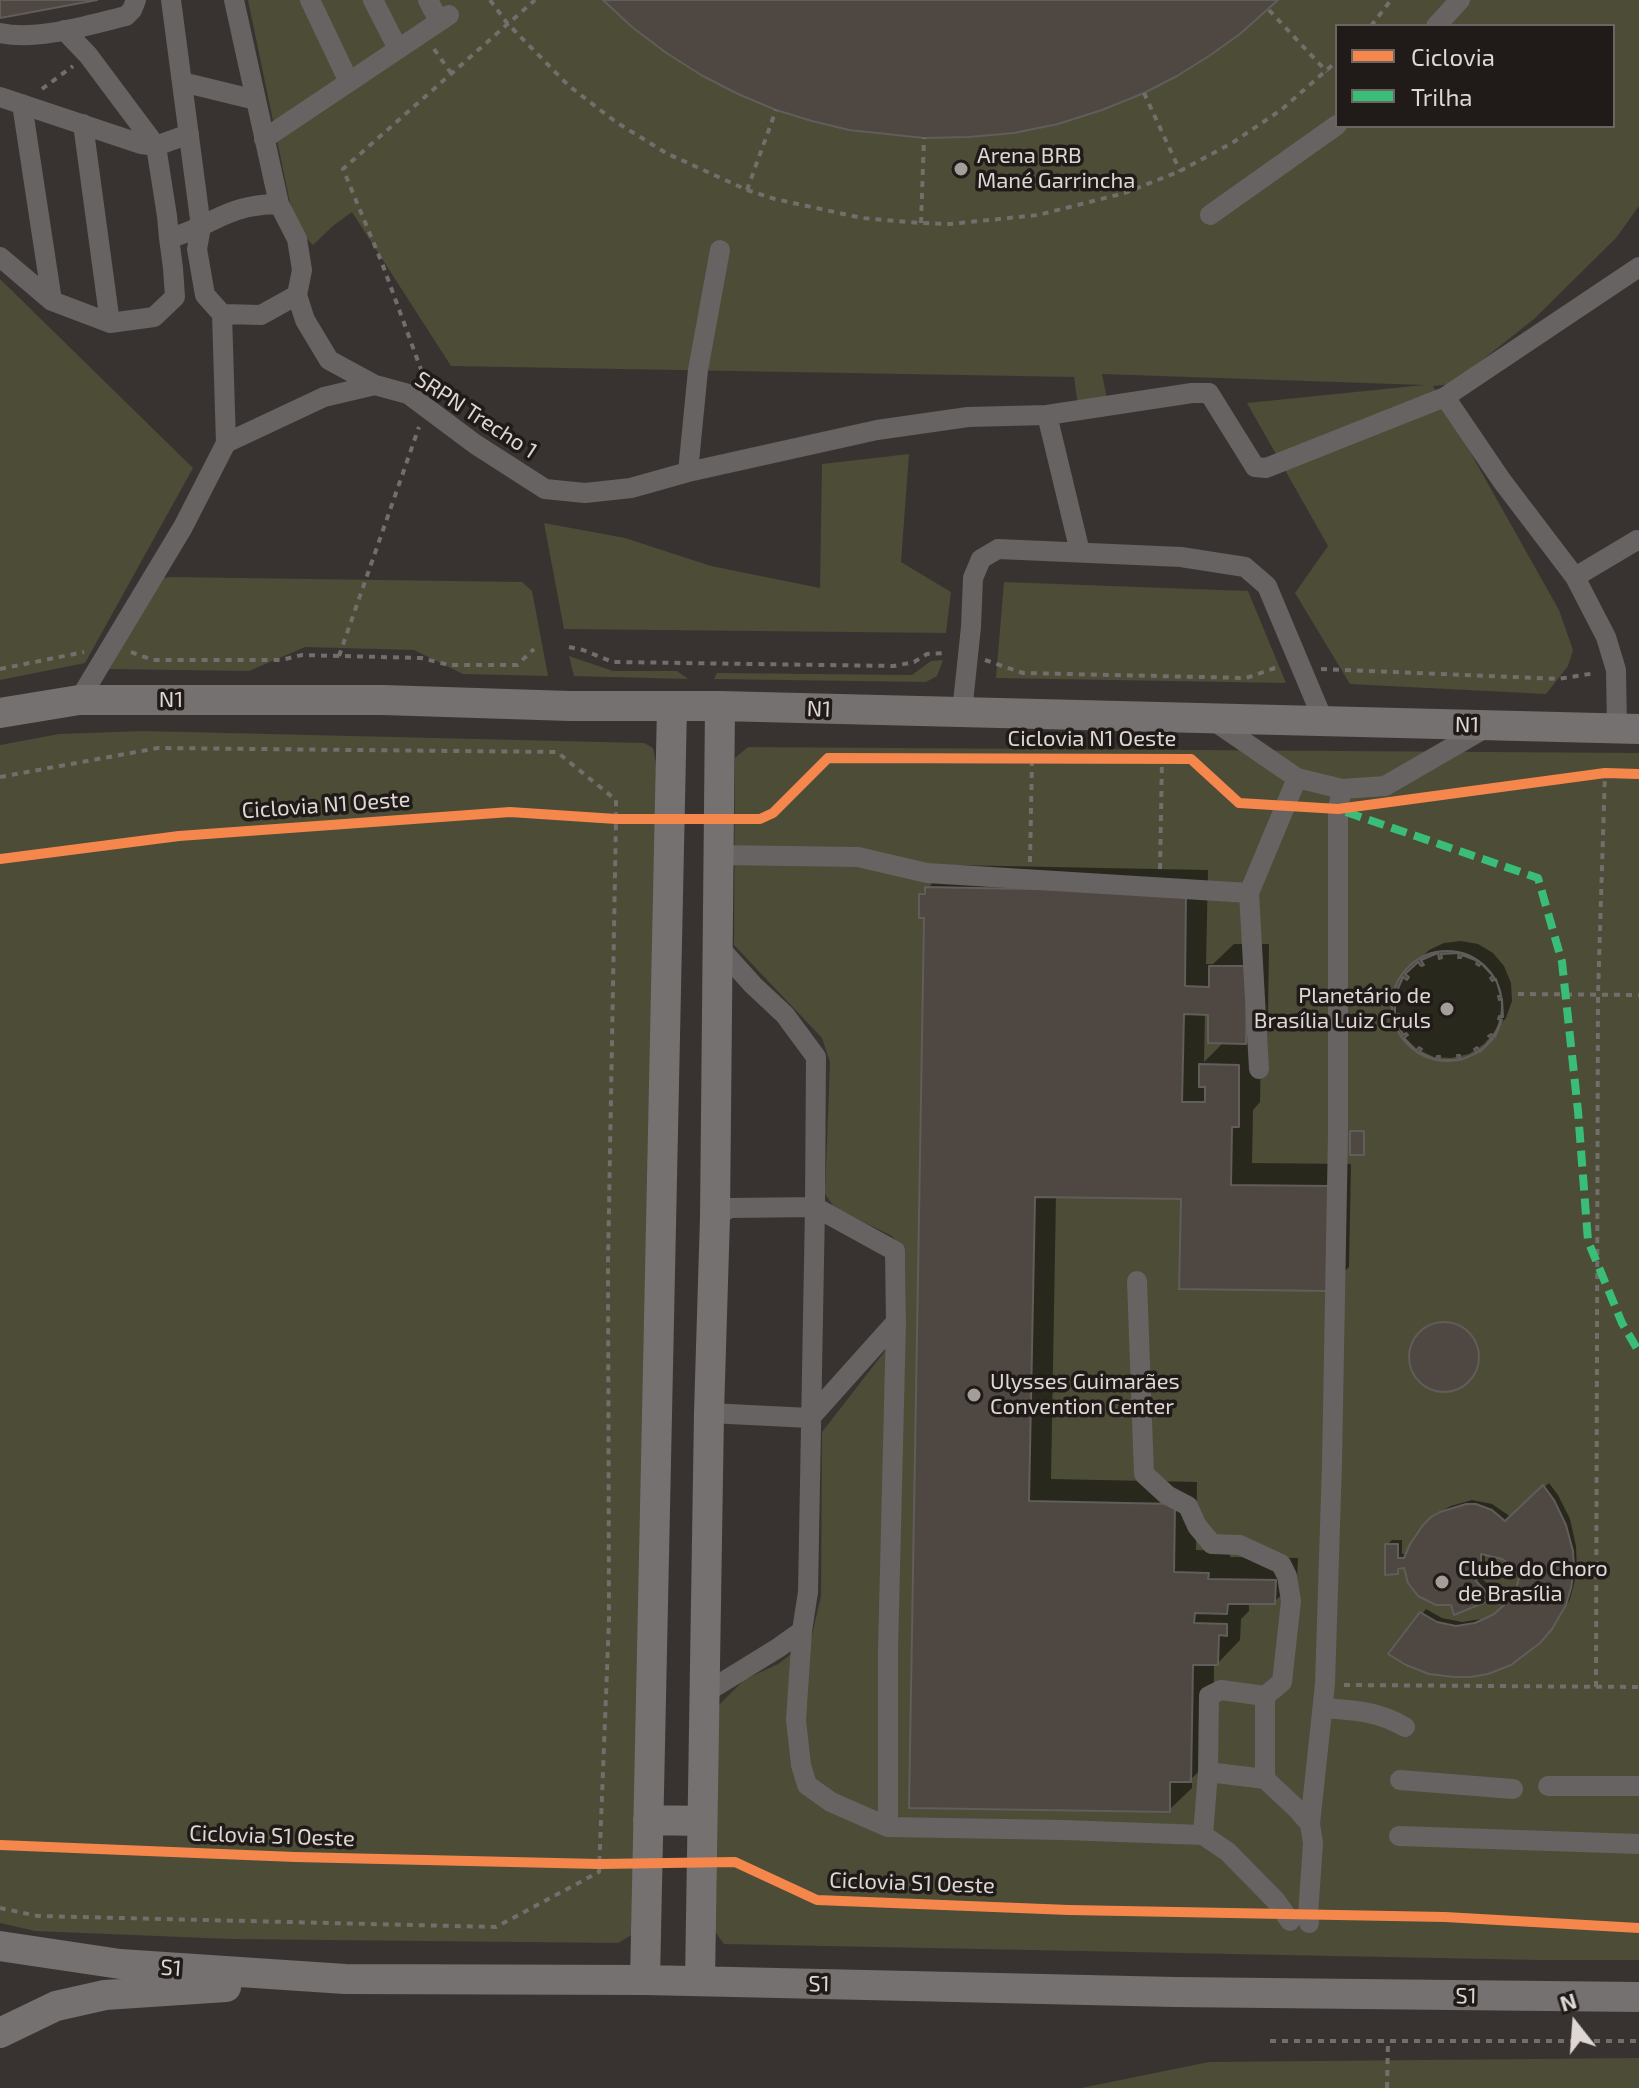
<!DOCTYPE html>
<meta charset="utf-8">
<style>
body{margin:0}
#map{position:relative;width:1639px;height:2088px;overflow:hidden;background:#383330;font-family:"Exo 2",sans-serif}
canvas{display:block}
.legend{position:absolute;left:1335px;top:24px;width:280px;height:104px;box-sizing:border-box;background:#201b18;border:2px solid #6c6663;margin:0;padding:10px 14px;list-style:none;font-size:24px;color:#ded7d3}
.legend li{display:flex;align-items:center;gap:16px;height:40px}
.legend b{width:40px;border:2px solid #6c6663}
.north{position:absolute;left:1535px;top:1984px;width:80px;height:80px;-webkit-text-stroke:6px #201b18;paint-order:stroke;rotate:343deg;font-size:22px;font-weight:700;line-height:32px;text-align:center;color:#ded7d3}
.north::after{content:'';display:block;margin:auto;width:28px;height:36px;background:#ded7d3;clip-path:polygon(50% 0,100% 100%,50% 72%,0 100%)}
</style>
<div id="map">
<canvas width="1639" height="2088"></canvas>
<ul class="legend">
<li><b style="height:10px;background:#f5874c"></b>Ciclovia</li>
<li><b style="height:10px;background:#3abd76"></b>Trilha</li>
</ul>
<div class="north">N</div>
</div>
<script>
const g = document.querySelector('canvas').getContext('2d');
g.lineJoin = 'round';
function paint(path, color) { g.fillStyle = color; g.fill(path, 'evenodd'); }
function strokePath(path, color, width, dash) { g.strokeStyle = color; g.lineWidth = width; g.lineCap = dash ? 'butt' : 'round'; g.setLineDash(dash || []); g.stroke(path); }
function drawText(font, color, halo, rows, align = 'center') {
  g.font = font + ' "Exo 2",sans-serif'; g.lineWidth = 7; g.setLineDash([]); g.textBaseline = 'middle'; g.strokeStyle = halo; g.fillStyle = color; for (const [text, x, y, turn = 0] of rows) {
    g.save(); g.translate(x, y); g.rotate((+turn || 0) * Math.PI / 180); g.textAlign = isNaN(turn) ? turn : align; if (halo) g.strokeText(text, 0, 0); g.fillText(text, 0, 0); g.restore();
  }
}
paint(new Path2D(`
 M248,0h1391v206l-23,32 -82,81 -82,65 -19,2 126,224 14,40 -5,16 -22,28 -196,-10 -55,-91 33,-47 -81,-143 177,-18 -322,-11 5,25 -29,7 -4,-29 -623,-11 -99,-154 -18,13 -21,20 -18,-18zM1337,26h276v100h-276z
 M0,279l193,189 -108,195 -85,17z
 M909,454l-8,108 50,30 -5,41 -382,-4 -20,-106 81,15 86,28 109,22 2,-124z
 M169,577l353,5 10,9 16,85 -85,-2 -49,-24 -109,-3 -56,24 -140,-2 51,-90z
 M1004,582l244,9 38,92 -290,-5z
 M569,656l44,15h64l11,8 -114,-3z
 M943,660l-6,16 -11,6 -212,-3 3,-6 195,2 19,-14z
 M144,731l500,12 9,5 4,21 -24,1165 -15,9 -387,-4 -196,-8 -35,-8v-1178l59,-11z
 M748,747l891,6v1207h-101l-814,-16 -11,-15 4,-222 27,-27 34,-16 33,-25 10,-43 1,-164 84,-108 -1,-72 -13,-16 -57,-28 -10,-14 5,-132 -8,-24 -88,-93 1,-187zM926,887l249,4 10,95 24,1v-21h38l-1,78 -38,-1v-28l-24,-1 -2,88h23v-15l-5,-22h39v62h-7l-1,58 98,1 -2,105 -148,-2 2,-90 -146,-2 -6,304 146,3 -1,68 34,1v6l68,1 -1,24h-47l-1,10 -32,-1 -1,10 33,1v11h-8l-1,30h-25l-2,117h-21l-1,30 -260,-5 15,-889 -5,-1v-22l6,-1z
 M1639,2058v30h-558l128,-26z`), '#4c4c37');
paint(new Path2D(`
 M950,865l258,5 -2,94h7l21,-20h35l-1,75 -24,24h17l-1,59 -7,8 -1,53 99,1 -2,103 -22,22 -144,-92 -127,-2 -5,284 146,3 -1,68 34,1v6l68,1 -1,22 -23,22h-25v9l-8,8 -1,21 -22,23h-4l-1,95 -21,20v10l-23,22 -258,-4 15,-890 -5,-21zM1205,1013h5l15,28 -21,21z
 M1461,941l17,3 15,9 11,13 7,17 1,18 -6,17 -22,26 -15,10 -18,4 -17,-1 -17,-8 -13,-12 -7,-15 -3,-17 3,-17 8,-15 24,-23 15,-7z
 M1354,1130h11v21l-2,2 -11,-21z
 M1412 1355a33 33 0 1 1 66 0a33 33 0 1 1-66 0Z
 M1549,1483l9,12 12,24 6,27 1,26 -7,27 -9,16 -23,28 -28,20 -88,-49 4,-5 16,9 20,4 19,-3 20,-9 17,-20 5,-20 -20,-13 -18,-4v10l-5,13 16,17 -4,5 -37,15 -2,-10 -48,-37 -8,6 -10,-27 5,-5h10v14h6l30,-41 13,-7 21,-6 20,4 19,13z`), '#0007');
const building = new Path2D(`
 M0,0h97l-97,18z
 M603,0h675l-38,34 -31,22 -32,20 -33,17 -42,17 -44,14 -44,9 -45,4 -45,1 -75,-8 -37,-9 -36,-11 -38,-16 -37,-19 -36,-23 -33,-25z
 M925,887l261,5 -1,94 24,1v-21h38l-1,78 -38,-1v-28l-24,-1 -2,88h23v-15h-6v-23l40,1v62h-7l-1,58 98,1 -2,105 -148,-2 2,-90 -146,-2 -6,304 146,3 -1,68 35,1 -1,6 68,1 -1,24h-47l-1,10 -32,-1 -1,10 33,1v12l-8,-1 -1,30h-25l-2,117h-21v30l-261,-4 15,-890h-5v-24h6z
 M1392 1006a55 55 0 1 1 110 0a55 55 0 1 1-110 0Z
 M1438,953l1,6 3,-1 -1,-4 18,-1 -1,5h3l1,-3 16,6 -2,3 3,2 2,-3 12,13 -3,2 2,3 4,-2 5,17h-3l1,4 3,-1 1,18 -4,-1 -1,3 4,1 -7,17 -4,-3 -3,2 5,3 -13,13 -3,-5 -3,2 3,4 -17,7v-5h-3l1,5h-19l1,-4h-3l-1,4 -17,-8 3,-3 -3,-2 -3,4 -12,-13 4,-3 -2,-2 -3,2 -7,-17 4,-1v-3l-5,1v-18l5,1 1,-4 -5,-1 7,-16 4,3 2,-3 -4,-3 13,-12 3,4 3,-1 -3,-5z
 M1350,1131h14v24h-14z
 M1409 1357a35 35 0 1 1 70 0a35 35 0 1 1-70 0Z
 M1543,1485l11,15 12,25 7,26 1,18 -3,19 -5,17 -14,24 -12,14 -29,22 -23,9 -17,3h-17l-25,-3 -23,-9 -18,-11 32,-42 17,10 19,4 19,-3 19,-9 10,-9 12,-16 5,-18 -19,-12 -21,-5v15l-5,12 17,18 -39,16 -3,-10h-15l-18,-9 -10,-13 -4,-15 -6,1v5l-13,1v-31h13v14h6l6,-14 13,-19 8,-8 9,-5 26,-8h10l16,6 13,11z`);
paint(building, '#4f4842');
strokePath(building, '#605d5a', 2);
strokePath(new Path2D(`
 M490,0l17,23 62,63 47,36 50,31 81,37 28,9 87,19 59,5 29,1 88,-9 87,-22 55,-22 52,-28 49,-33 56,-49
 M1269,10l58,62
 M1371,26l20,-26
 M434,49l17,24
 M42,89l31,-23
 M1144,93l36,78
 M747,190l29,-80
 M921,223l3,-85
 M426,383l-44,-120 -39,-94 192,-169
 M569,647l14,3 30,12 281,4 20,-4 13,-8 18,-1
 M131,652l22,8h128l21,-5 119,3 28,7h68l17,-16
 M339,656l80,-229
 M985,660l38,13 223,5 29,-10h5
 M0,669l84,-17
 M1321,669l237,10 38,-6
 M0,777l158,-29 399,4 59,48v19l-8,445 1,356 -10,252 -103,55 -458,-11 -38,-8
 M1030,862l2,-103
 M1160,869l2,-110
 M1518,994l121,1
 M1344,1685l295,2
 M1596,1687l2,-693 7,-221
 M1270,2041h369
 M1387,2088l1,-47`), '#716e6c', 4, [6, 6]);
strokePath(new Path2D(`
 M234,0l45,204 18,35 5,31 -5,25 8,25 24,40 46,25 33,9 67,50 70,45 40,4 46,-5 57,-16 189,-42 91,-13 79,-2 145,-22h17l46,74 11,1 179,-71 57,84 73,96 31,60 10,33 1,58
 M310,0l39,82
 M373,0l25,49
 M428,0l11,21
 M1436,26l24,-26
 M64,30l24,25 68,91 11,70 2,22c20,-4 35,-14 53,-22 19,-9 37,-12 57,-12
 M0,33c38,8 88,-8 126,-17l6,-6 4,-10
 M182,82l74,18
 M0,97l141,47 15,2 33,-12
 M22,104l30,197
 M83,124l27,199
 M264,139l185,-124
 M1210,215l127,-90
 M0,257l52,44 58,22 44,-6 21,-20 -2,-29 -4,-30
 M222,314l39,1 36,-20
 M1445,397l194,-130
 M1047,415l33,137
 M226,443l98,-46 51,-12
 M688,472l10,-102 22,-120
 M1575,577l62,-37 2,1
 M79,700l104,-173 43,-84 -4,-129 -17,-19 -8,-46 4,-22 -30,-227
 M962,712l9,-85 2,-49 8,-19 17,-10 183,8 64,10 22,19 57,136
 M1211,719l86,59 45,11 43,-3 102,-59
 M718,855l140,2 69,16 322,20 48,-115
 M1249,893l10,176
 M1137,1281l7,193 23,21 21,11 9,20 15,18 28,1 41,19 6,12 4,25 -9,81 -17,14
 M709,1413l101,5 86,-96 -1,-71 -80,-44 -85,1 -15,9
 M802,1631l-6,89 5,45 6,20 24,17 57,25 176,3 139,5 25,17 48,49 14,20
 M705,1693l73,-45 24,-17 6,-39 7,-385 1,-150 -31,-42 -32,-30 -36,-40
 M1323,1708c30,2 55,3 82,19
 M1265,1779v-83l-44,-6 -12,6 -1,76 57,7 32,30 13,15 3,19 -5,72 1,8
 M1400,1780l113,9
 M1548,1786h91
 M1310,1824l15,-140 7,-221 6,-330v-324l4,-20
 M888,1827v-176l8,-329
 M1203,1835l5,-63
 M1399,1836l240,8`), '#666362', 20);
strokePath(new Path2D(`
 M0,713l79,-13h304l187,6h150l919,23
 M648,1820l54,1
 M0,1946l120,18 225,15 300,1 530,12 464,5
 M645,1980l27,-1274
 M700,1981l9,-568 6,-196 5,-511
 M0,2033l56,-27 49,-11 121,-8`), '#757171', 30);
strokePath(new Path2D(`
 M1346,812l192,66 24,84 16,149 10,130 34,82 17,29`), '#3abd76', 8, [16, 8]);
strokePath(new Path2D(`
 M0,859l179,-23 331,-24 106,7h144l13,-6 55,-55 363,1 48,44 99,6 267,-36 34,1
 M0,1845l295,12 304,7 136,-2 82,38 252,10 376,7 194,11`), '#f5874c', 10);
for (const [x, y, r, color] of [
 [961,169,8,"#a49e9a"],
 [1447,1009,8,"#a49e9a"],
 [974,1395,8,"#a49e9a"],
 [1442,1582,8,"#a49e9a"]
]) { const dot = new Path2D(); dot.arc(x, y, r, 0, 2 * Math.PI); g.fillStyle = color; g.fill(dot); strokePath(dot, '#201b18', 3); }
drawText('22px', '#ded7d3', '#201b18', [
 ["Arena BRB",977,156],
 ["Mané Garrincha",977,181],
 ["Planetário de",1431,996,"right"],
 ["Brasília Luiz Cruls",1431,1021,"right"],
 ["Ulysses Guimarães",990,1382],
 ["Convention Center",990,1407],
 ["Clube do Choro",1458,1569],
 ["de Brasília",1458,1594]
], 'left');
drawText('22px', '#ded7d3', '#201b18', [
 ["SRPN Trecho 1",476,415,33],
 ["N1",171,700],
 ["N1",819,709,2],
 ["N1",1467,725,1],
 ["Ciclovia N1 Oeste",1092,739],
 ["Ciclovia N1 Oeste",326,805,-4],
 ["Ciclovia S1 Oeste",272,1836,2],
 ["Ciclovia S1 Oeste",912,1883,2],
 ["S1",171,1968,4],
 ["S1",819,1984,1],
 ["S1",1466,1996,1]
]);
</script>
